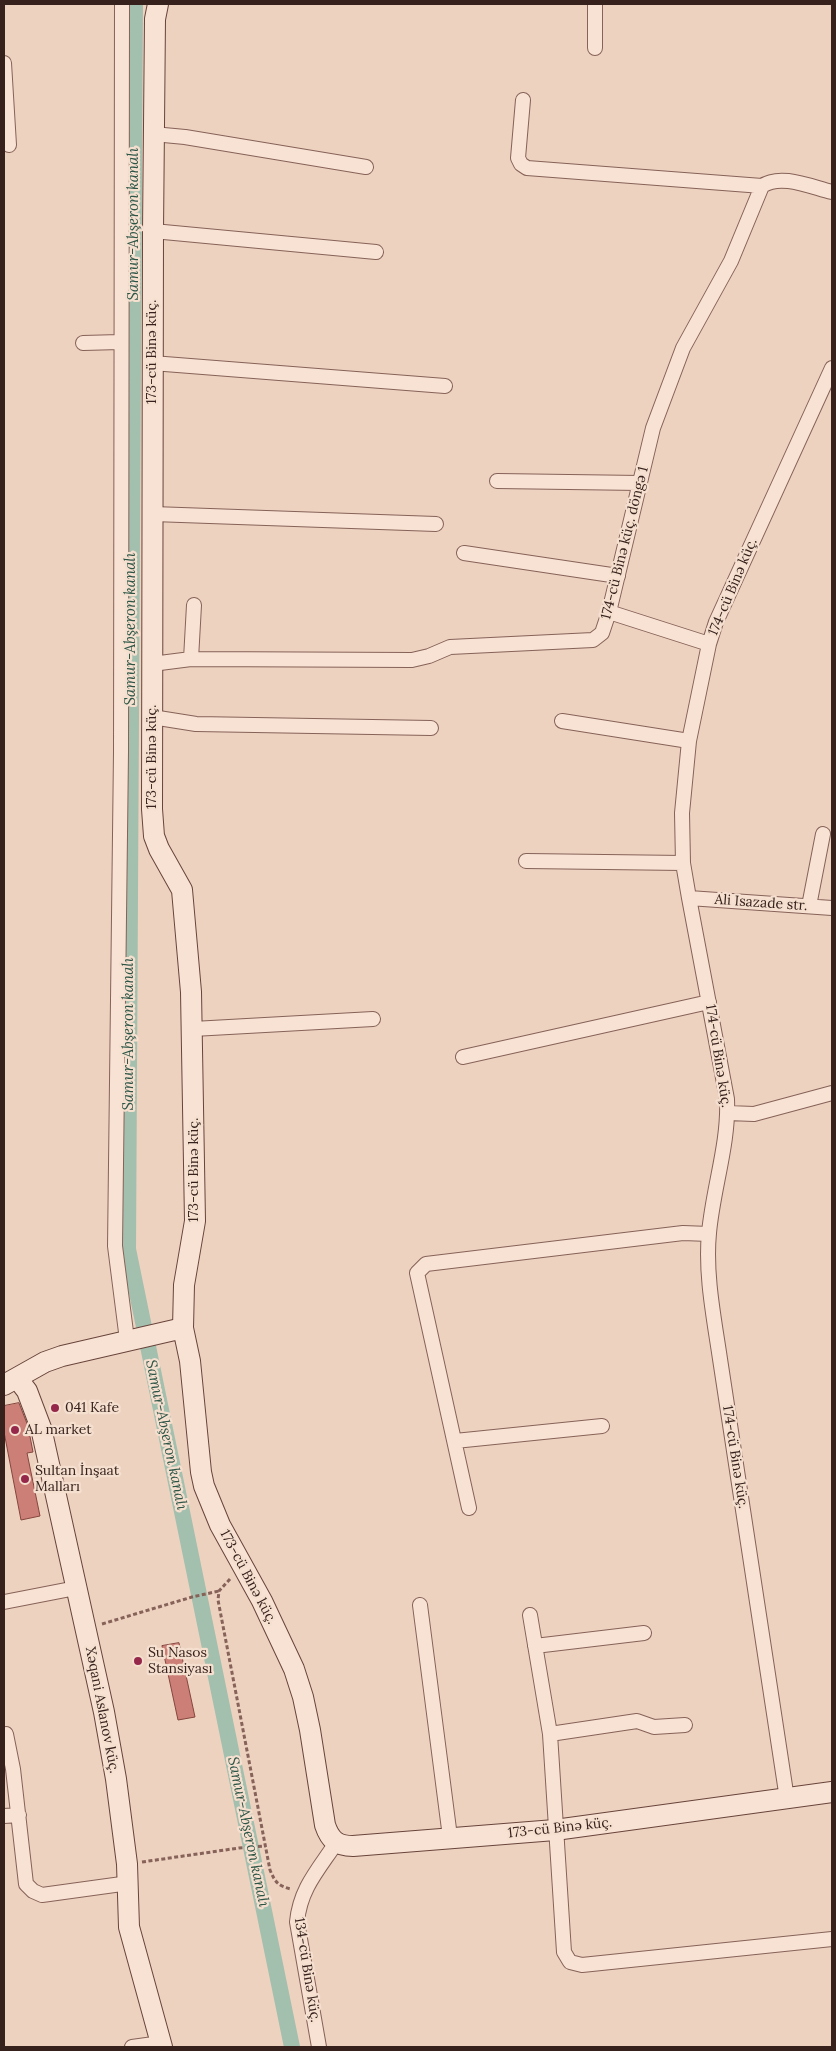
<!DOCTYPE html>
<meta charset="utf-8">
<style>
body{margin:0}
#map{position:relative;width:836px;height:2051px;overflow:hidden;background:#edd2c0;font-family:Lora,serif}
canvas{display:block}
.frame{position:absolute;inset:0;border:5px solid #36211c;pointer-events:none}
</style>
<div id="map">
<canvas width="836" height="2051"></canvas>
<div class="frame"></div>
</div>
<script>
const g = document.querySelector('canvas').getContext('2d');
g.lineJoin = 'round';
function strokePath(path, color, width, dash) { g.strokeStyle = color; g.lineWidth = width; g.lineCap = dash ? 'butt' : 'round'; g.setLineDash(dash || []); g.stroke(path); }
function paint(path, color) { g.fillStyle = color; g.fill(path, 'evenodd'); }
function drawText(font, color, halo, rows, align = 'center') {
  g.font = font + ' Lora,serif'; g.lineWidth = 4.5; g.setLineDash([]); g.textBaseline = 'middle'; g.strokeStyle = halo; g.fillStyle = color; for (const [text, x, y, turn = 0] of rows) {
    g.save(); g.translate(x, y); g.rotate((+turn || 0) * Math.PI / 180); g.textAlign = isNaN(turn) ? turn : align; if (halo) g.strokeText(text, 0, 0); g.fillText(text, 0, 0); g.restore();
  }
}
strokePath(new Path2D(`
 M135,4l-7,1245 164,798`), '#a3bfae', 16);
const building = new Path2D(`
 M19,1403l9,23 5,26 -6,1 13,63 -19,4 -17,-88v-26z
 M179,1643l16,74 -17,3 -16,-74z`);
paint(building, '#cc7f76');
strokePath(building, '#85453e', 1);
const street = new Path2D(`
 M122,4l-1,748 -6,494 12,94
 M595,48v-44
 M4,63l5,82
 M523,100l-5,58 3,6 6,4 235,18
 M153,134l32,3 181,30
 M153,231l223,21
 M83,343l37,-1
 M152,363l293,23
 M497,481l143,2
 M153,514l283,10
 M464,553l154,23
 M609,612l100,32
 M191,659l3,-54
 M152,664l39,-5 221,1 17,-4 21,-9 143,-7 9,-7 7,-21 44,-184 30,-80 48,-87 31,-75c19,-13 49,1 70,6
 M152,717l44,7 235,4
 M562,721l127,20
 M526,861l157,2
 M689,898l143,10
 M809,906l14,-72
 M193,1029l180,-10
 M463,1057l246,-55
 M728,1113l26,1 78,-21
 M455,1441l147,-15
 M469,1508l-52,-235 9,-9 257,-31 26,1
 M4,1602l72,-14
 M420,1605l30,232
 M530,1615l20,119 14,218 6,10 12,3 250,-26
 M535,1646l109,-13
 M6,1734l7,35 13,115 7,7 9,4 87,-12
 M550,1734l87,-13 17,6 31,-2
 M787,1799l-67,-440c-6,-41 -15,-85 -11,-126 4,-45 20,-89 18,-134l-38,-201 -6,-35 -1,-50 7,-72 20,-97 7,-22 116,-254
 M4,1816l15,-1
 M132,2047l29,-4
 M319,2047l-22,-125c3,-33 21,-52 39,-79`);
const secondary = new Path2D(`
 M158,4l-3,15 -2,212 -1,578 2,27 5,13 23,41 9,102 4,229 -11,64 -1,43 7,33 11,111 3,14 16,39 42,76 32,68 9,28 7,33 15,95c5,15 12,21 28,21l202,-16 277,-38
 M17,1378l10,13 14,37 63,284 12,67 11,85 2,63 33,120
 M4,1385l41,-23 17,-6 121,-28`);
strokePath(street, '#866258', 16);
strokePath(secondary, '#68443b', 22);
strokePath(new Path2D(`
 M230,1579l-11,12 -1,9 52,270c5,12 8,16 21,19
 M102,1624l90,-27 27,-6
 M142,1862l97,-14 27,-2`), '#866258', 3, [4, 2.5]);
strokePath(street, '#f8e2d3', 14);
strokePath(secondary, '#f8e2d3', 20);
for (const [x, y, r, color] of [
 [55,1408,5,"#95284a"],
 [15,1430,5,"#95284a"],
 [25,1479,5,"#95284a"],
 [138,1661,5,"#95284a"]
]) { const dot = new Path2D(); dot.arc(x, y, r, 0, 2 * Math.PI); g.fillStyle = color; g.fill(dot); strokePath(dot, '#f5dfcf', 2); }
drawText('14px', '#36211c', '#f5dfcf', [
 ["173-cü Binə küç.",152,352,-90],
 ["174-cü Binə küç. döngə 1",625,543,-76],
 ["174-cü Binə küç.",733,587,-67],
 ["173-cü Binə küç.",152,757,-90],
 ["Ali Isazade str.",761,903,4],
 ["174-cü Binə küç.",718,1056,81],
 ["173-cü Binə küç.",194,1170,-90],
 ["174-cü Binə küç.",735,1457,81],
 ["173-cü Binə küç.",248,1577,62],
 ["Xəqani Aslanov küç.",102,1710,79],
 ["173-cü Binə küç.",560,1828,-6],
 ["134-cü Binə küç.",307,1970,81]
]);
drawText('14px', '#36211c', '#f5dfcf', [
 ["041 Kafe",65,1408],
 ["AL market",25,1430],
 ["Sultan İnşaat",35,1471],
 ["Malları",35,1487],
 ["Su Nasos",148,1653],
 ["Stansiyası",148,1669]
], 'left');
drawText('italic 15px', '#2c5546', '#f5dfcf', [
 ["Samur-Abşeron kanalı",134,224,-90],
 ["Samur-Abşeron kanalı",131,629,-90],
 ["Samur-Abşeron kanalı",129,1034,-90],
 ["Samur-Abşeron kanalı",166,1435,78],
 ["Samur-Abşeron kanalı",248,1832,78]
]);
</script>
